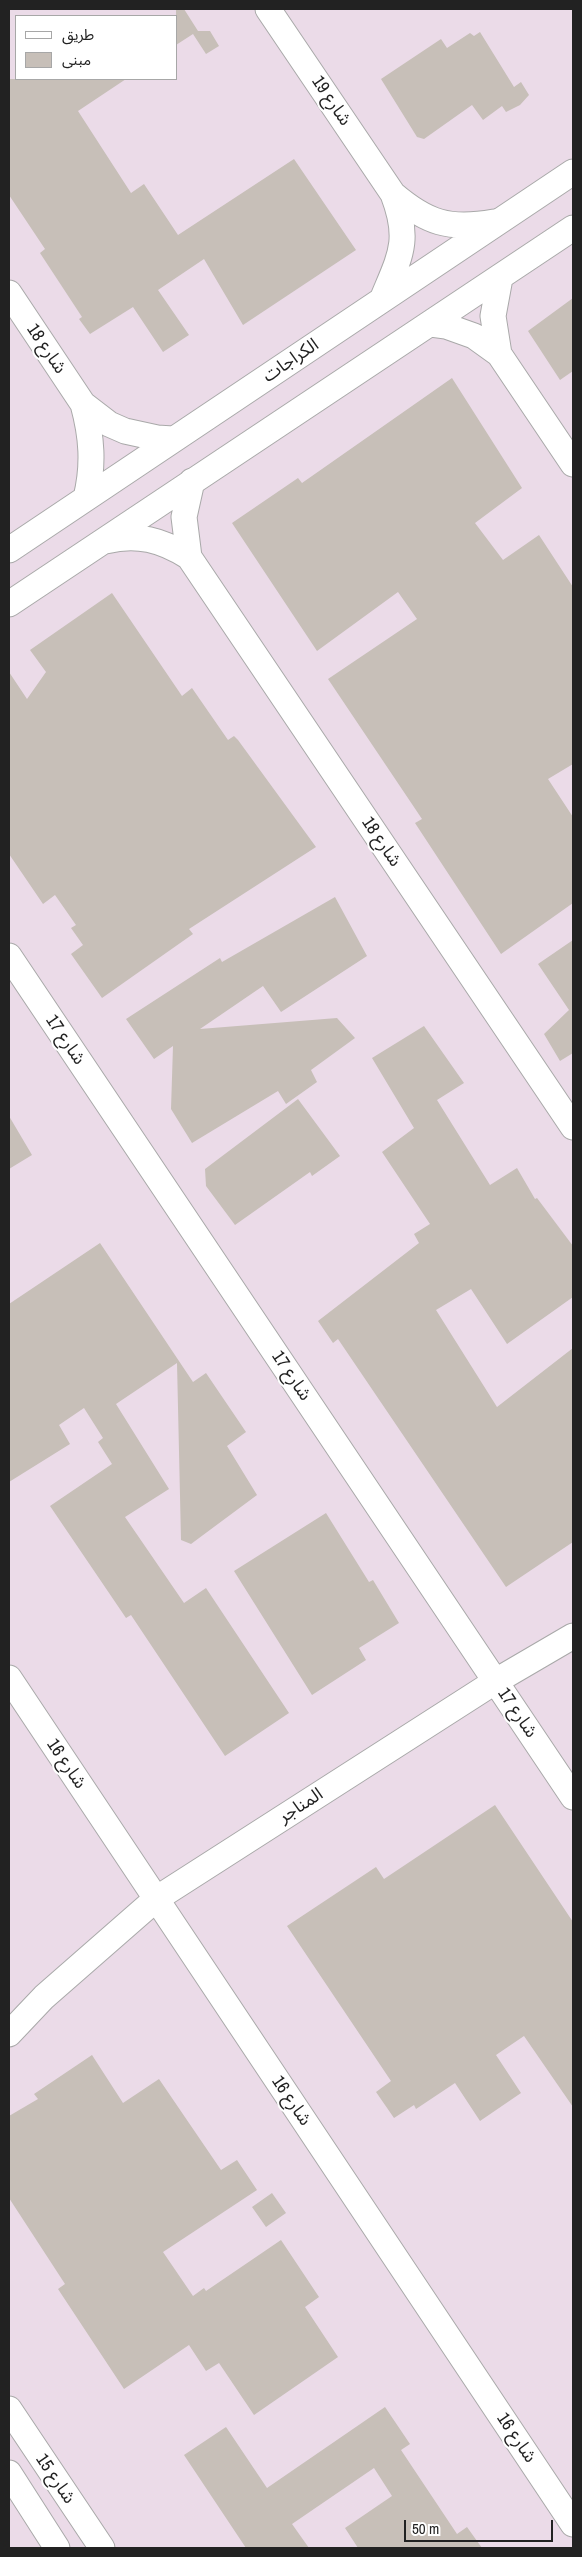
<!DOCTYPE html>
<meta charset="utf-8">
<style>
body{margin:0}
#map{position:relative;width:582px;height:2557px;overflow:hidden;background:#f2efe9;font-family:"Archivo Narrow","Noto Sans Arabic",sans-serif}
canvas{display:block}
.frame{position:absolute;inset:0;border:10px solid #222;pointer-events:none}
.legend{position:absolute;left:15px;top:15px;width:162px;height:65px;box-sizing:border-box;background:#fff;border:1px solid #a7a7a7;margin:0;padding:6px 9px;list-style:none;font-size:15px;color:#222}
.legend li{display:flex;align-items:center;gap:10px;height:25px}
.legend b{width:25px;border:1px solid #a7a7a7}
.scale{position:absolute;left:404px;top:2520px;width:149px;height:22px;box-sizing:border-box;border:2px solid #222;border-top:0;padding-left:6px;font-size:15px;line-height:18px;white-space:nowrap;color:#222;-webkit-text-stroke:4px #fff;paint-order:stroke}
</style>
<div id="map">
<canvas width="582" height="2557"></canvas>
<div class="frame"></div>
<ul class="legend">
<li><b style="height:6px;background:#fff"></b>طريق</li>
<li><b style="height:14px;background:#c7bfb8"></b>مبنى</li>
</ul>
<div class="scale">50 m</div>
</div>
<script>
const g = document.querySelector('canvas').getContext('2d');
g.lineJoin = 'round';
function paint(path, color) { g.fillStyle = color; g.fill(path, 'evenodd'); }
function strokePath(path, color, width, dash) { g.strokeStyle = color; g.lineWidth = width; g.lineCap = dash ? 'butt' : 'round'; g.setLineDash(dash || []); g.stroke(path); }
function drawText(font, color, halo, rows, align = 'center') {
  g.font = font + ' "Archivo Narrow","Noto Sans Arabic",sans-serif'; g.lineWidth = 4; g.setLineDash([]); g.textBaseline = 'middle'; g.strokeStyle = halo; g.fillStyle = color; for (const [text, x, y, turn = 0] of rows) {
    g.save(); g.translate(x, y); g.rotate((+turn || 0) * Math.PI / 180); g.textAlign = isNaN(turn) ? turn : align; if (halo) g.strokeText(text, 0, 0); g.fillText(text, 0, 0); g.restore();
  }
}
paint(new Path2D(`
 M9,9h564v2539h-564zM16,16h160v63h-160z`), '#ebdbe8');
paint(new Path2D(`
 M176,9h8l14,22h12l9,15 -13,8 -13,-20 -17,11z
 M480,32l34,55 7,-5 8,13 -9,10 -14,7 -4,-6 -19,14 -11,-15 -48,34 -7,-2 -36,-58 60,-40 6,9 23,-15 4,3z
 M9,79h117l-48,32 53,82 13,-9 34,51 116,-76 62,91 -113,75 -39,-66 -46,31 31,45 -26,17 -30,-45 -43,27 -11,-15 3,-2 -42,-64 5,-4 -36,-54z
 M573,298v73l-13,9 -32,-49z
 M452,378l70,110 -47,35 28,37 36,-25 34,52v177l-25,15 25,38v86l-72,51 -86,-131 7,-4 -94,-140 89,-60 -19,-27 -81,59 -85,-128 66,-45 4,5z
 M112,593l70,103 10,-8 36,52 6,-4 4,4 78,107 -127,82 4,5 -91,64 -31,-44 12,-9 -12,-17 5,-3 -21,-30 -12,9 -34,-50v-182l18,27 19,-27 -16,-22z
 M335,897l32,59 -86,56 -18,-26 -63,43 137,-11 18,20 -44,32 6,12 -31,22 -8,-13 -86,52 -21,-34 2,-63 -19,13 -28,-40 94,-61 2,4z
 M573,940v113l-13,8 -16,-27 25,-24 -31,-46z
 M424,1026l40,57 -27,17 53,85 27,-17 18,31 2,-1 36,48v51l-66,47 -36,-55 -35,21 61,97 76,-59v194l-67,45 -168,-248 -5,4 -15,-22 101,-78 -5,-9 16,-10 -48,-72 32,-24 -42,-70z
 M298,1099l42,57 -28,20 -2,-4 -75,53 -29,-39 -1,-17z
 M9,1116l23,39 -23,14z
 M100,1243l93,139 13,-9 40,59 -19,14 30,49 -66,49 -10,-4 -4,-177 -61,41 53,85 -44,28 59,86 22,-15 83,125 -64,43 -94,-141 -5,3 -76,-112 62,-42 -14,-22 5,-4 -19,-30 -25,17 11,19 -61,38v-178z
 M326,1513l43,69 4,-2 26,43 -40,25 7,12 -54,35 -78,-124z
 M495,1805l78,117v185l-49,-71 -28,19 25,38 -41,28 -25,-38 -39,26 -2,-4 -20,13 -18,-26 15,-11 -104,-155 89,-59 8,12z
 M92,2055l31,48 36,-24 62,91 16,-10 20,30 -94,62 30,44 11,-8 2,3 75,-51 38,57 -14,10 33,50 -84,58 -35,-52 -13,8 -17,-26 -65,44 -66,-100 7,-5 -56,-86v-82l29,-17 -4,-5z
 M272,2193l14,20 -20,14 -14,-20z
 M385,2407l25,37 -9,6 56,84 10,-7 15,21h-124l-13,-20 47,-32 -18,-28 -82,56 17,24h-63l-62,-93 42,-28 41,61z`), '#c7bfb8');
const minor = new Path2D(`
 M268,9l125,185c18,47 7,62 -11,106
 M393,194c34,29 56,36 101,28
 M9,293l74,111 26,20 16,7 32,7 16,1
 M431,324l15,2 28,10 25,18 74,110
 M499,354l-6,-38 7,-38
 M83,404c9,33 11,61 3,94
 M192,481l-8,36 5,40 384,570
 M106,541c31,-8 56,-1 83,16
 M9,550l564,-378
 M9,604l564,-376
 M9,956l564,841
 M9,1678l564,846
 M9,2034l35,-37 112,-98 340,-218 77,-45
 M9,2409l93,139
 M9,2473l48,75`);
strokePath(minor, '#a9a9a9', 27);
strokePath(minor, '#fff', 25);
drawText('18px', '#222', '#fff', [
 ["شارع 19",331,101,56],
 ["شارع 18",46,349,56],
 ["الكراجات",291,361,-34],
 ["شارع 18",381,842,56],
 ["شارع 17",65,1040,56],
 ["شارع 17",291,1376,56],
 ["شارع 17",517,1713,56],
 ["شارع 16",66,1764,56],
 ["المناجر",301,1806,-33],
 ["شارع 16",291,2101,56],
 ["شارع 16",516,2438,56],
 ["شارع 15",55,2479,56]
]);
</script>
